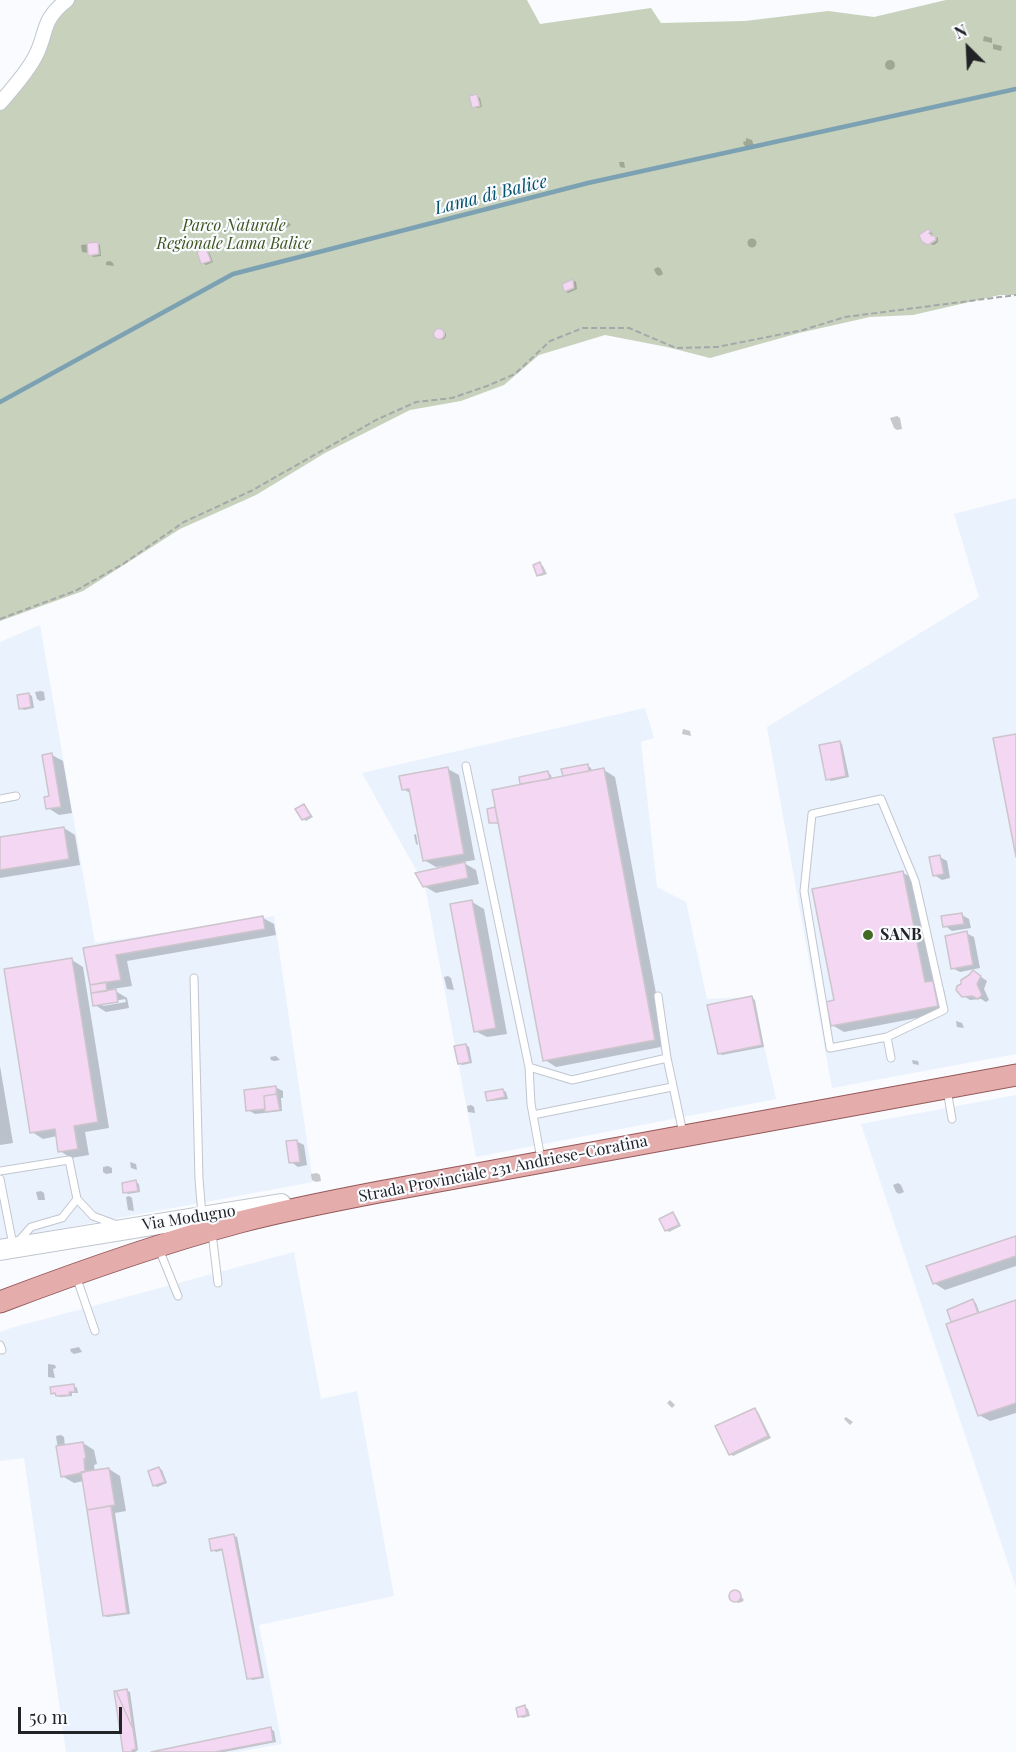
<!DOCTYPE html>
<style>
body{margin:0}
#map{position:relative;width:1016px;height:1752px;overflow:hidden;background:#f9fbfe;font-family:"Playfair Display",serif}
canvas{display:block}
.north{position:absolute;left:938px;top:18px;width:60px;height:60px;-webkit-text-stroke:4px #f9fbfe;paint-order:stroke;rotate:336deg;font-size:16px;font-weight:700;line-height:24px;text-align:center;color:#212326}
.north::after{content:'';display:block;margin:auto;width:21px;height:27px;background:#212326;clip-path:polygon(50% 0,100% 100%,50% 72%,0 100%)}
.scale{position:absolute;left:18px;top:1707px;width:104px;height:27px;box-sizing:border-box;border:3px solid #212326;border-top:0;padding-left:8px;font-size:18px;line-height:21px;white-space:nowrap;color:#212326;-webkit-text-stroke:4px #f9fbfe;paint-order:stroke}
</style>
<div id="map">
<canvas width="1016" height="1752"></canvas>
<div class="north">N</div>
<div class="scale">50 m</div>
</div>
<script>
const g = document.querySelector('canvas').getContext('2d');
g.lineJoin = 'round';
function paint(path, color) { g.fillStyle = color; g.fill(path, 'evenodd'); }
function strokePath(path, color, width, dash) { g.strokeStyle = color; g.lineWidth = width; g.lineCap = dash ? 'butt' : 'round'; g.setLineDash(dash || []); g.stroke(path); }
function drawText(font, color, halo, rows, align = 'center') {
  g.font = font + ' "Playfair Display",serif'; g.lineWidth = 4.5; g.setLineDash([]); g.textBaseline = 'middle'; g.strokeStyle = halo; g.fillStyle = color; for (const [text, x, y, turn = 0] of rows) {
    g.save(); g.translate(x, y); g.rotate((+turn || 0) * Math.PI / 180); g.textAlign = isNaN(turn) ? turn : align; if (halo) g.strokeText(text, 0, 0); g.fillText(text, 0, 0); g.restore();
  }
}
paint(new Path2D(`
 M1016,498v556l-184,34 -65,-361 212,-130 -25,-83z
 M40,625l55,318 179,-27 39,266 -313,58v-598z
 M645,708l9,30 -13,4 16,145 29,15 21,97 46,-2 23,102 -300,58 -51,-271 -63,-113z
 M1016,1095v492l-155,-463z
 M294,1252l27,147 36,-8 37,205 -135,29 23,119 -45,8h-171l-42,-294 -24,3v-129l11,-4z`), '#eaf2fe');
paint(new Path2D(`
 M59,0h468l13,24 111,-16 10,15 84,-2 83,-10 46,6 72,-17h70v295h-16l-87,20 -43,2 -71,16 -89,25 -43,-11 -62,-12 -66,20 -35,30 -43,16 -51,9 -85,43 -69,42 -76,34 -97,62 -83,30v-522l31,-34z`), '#c7d1bb');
paint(new Path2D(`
 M984,36l8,2v5l-9,-2z
 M993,44l9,2 -1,5 -8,-2z
 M885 65a5 5 0 1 1 10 0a5 5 0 1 1-10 0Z
 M476,96l4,2 2,9 -5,1 -4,-1z
 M746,138l6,2 2,6 -7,1 -3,-2 -1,-3 3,-1z
 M619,162h5l1,6 -5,-1z
 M285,219l6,6 -7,4 -5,-6z
 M924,232l9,1 -2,2 7,3v4l-4,3 -8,-2z
 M747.5 243a4.5 4.5 0 1 1 9 0a4.5 4.5 0 1 1-9 0Z
 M97,243l3,2 1,11 -8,1 -3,-4 -8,-1 -1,-7z
 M206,250l3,2 4,10 -7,3 -3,-2z
 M110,261l3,2 1,3 -8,-1v-3z
 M658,267l3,2 2,5 -4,2 -3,-2 -2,-5z
 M573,280l3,2 1,7 -9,4 -3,-2z
 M436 335a5 5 0 1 1 10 0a5 5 0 1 1-10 0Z
 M897,416l3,2 2,11 -5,1 -3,-2 -4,-10z
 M540,564l3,2 4,8 -6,2 -3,-1z
 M41,691l3,1 1,8 -5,1 -3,-2 -2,-7z
 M29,694l3,2 2,12 -10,2 -4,-2z
 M683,729l7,2 1,5 -9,-2z
 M839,742l3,2 7,33 -18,4 -3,-2z
 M52,755l11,6 9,52 -13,2 -11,-7 2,-11z
 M588,766l3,2 1,4 12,-2 11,7 51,269 -110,21 -11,-7 -45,-236 -9,-2 4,-14 3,3 24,-26 -2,-7 28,-5 3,2 1,5 13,-3 -2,-7z
 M448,769l11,6 16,85 -13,2 14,8 3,14 -43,9 -12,-7 20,-18v-2l-8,1 -12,-7 -12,-66 -9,-5z
 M304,805l9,12 -7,4 -3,-2z
 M64,828l11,7 5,30 -80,13v-40z
 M416,834l2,11 -2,-1 -2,-9z
 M940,857l7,4 3,17 -8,2 -8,-5z
 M903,873l12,6 20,105 9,5 4,23 -104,20 -12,-7 3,-24z
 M472,902l12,7 23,125 -20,3 -12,-6z
 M962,915l7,4 2,9 -19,3 -7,-5z
 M263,918l11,6 2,11 -149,26 5,25 -20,3 15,9 2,10 -23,4 -11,-7 -10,-56zM125,999l1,3 -23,4v-3z
 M966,933l8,4 6,31 -20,4 -8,-4z
 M72,960l11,7 26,161 -24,4 4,23 -18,3 -11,-7 -3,-15 -14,3 -11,-7z
 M974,972l13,9 -3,8 5,11 -3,2 -5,-3 -11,1 -8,-5z
 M448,976l3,2 3,12 -7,-1 -3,-12z
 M752,998l3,2 9,47 -42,8 -3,-2z
 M956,1021l6,2 2,5 -7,-1z
 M466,1045l3,2 3,16 -10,2 -3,-2z
 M276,1056l4,4 -6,1 -3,-1 -1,-3z
 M912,1060l6,1 1,4 -6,-1z
 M0,1066l13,77 -13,2z
 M275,1087l8,4v7h-2l1,13 -27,3 -7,-4z
 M503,1090l3,2 2,7 -17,2 -3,-1z
 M471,1105l3,2 1,6 -7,-1 -1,-6z
 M296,1141l8,4 3,20 -9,2 -7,-5z
 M130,1162l6,2 1,6 -6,-2z
 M108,1166l4,2v5l-6,1 -3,-2v-5z
 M317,1173l3,2 1,6 -5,1 -4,-2 -1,-6z
 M136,1182l3,2 1,8 -12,2 -3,-2z
 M898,1183l3,2 3,7 -5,2 -3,-2 -3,-7z
 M41,1191l3,2 1,7h-7l-2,-8z
 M129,1196l3,2 2,13 -6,-1 -2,-13z
 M673,1214l3,2 5,10 -12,6 -3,-2z
 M1016,1237v29l-71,24 -11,-7z
 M973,1301l3,2 4,11 36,-12v111l-26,8 -11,-6 -27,-93z
 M79,1347l3,5 -8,2 -3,-2 -1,-3z
 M48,1364l7,1 1,3 -3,1 2,9 -7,-1z
 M74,1386l3,2 1,5h-6v3l-12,1 -8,-4z
 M670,1400l5,5 -3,3 -5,-5z
 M755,1410l3,2 13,26 -38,18 -3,-2z
 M846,1417l7,5 -3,3 -6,-6z
 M61,1435l3,2 1,9 18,-3 11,7 3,14 -3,1 1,7 14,-3 11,7 6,35 -11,2 15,101 -23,3 -3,-2 -20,-134 -10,2 -12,-7 -6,-40z
 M159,1468l3,2 5,13 -10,4 -3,-2z
 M234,1536l3,1 27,141 -12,2 -3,-2 -25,-128 -8,2 -3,-2z
 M737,1592l7,8 -2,2 -4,1 -7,-6 3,-4z
 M126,1690l4,2 8,58 -3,2h-10z
 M525,1707l3,2 2,7 -7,2 -3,-1z
 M271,1729l3,2 2,11 -52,10h-65z`), '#0003');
strokePath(new Path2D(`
 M0,402l233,-128 355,-91 428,-94`), '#7ba1b3', 4.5);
const building = new Path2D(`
 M477,94l3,12 -8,2 -3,-12z
 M928,229l3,2 -2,2 3,3 3,-1 1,5 -8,5 -6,-3 -3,-7z
 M98,242l1,12 -11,2 -1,-13z
 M206,248l5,13 -10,3 -4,-12z
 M573,279l1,9 -10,4 -2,-8z
 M433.5 334a5.5 5.5 0 1 1 11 0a5.5 5.5 0 1 1-11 0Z
 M540,562l4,11 -7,3 -4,-11z
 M29,693l2,14 -12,2 -2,-14z
 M1016,734v123l-23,-119z
 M840,741l6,35 -20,4 -7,-35z
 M52,753l9,54 -15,2 -2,-12 5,-1 -7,-41z
 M588,764l1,7 -26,5 -2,-7z
 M448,767l16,87 -41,7 -14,-72 -7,1 -3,-14z
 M604,768l51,272 -112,21 -51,-271z
 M548,771l2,8 -30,5 -1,-7z
 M304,804l7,12 -9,4 -7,-11z
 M495,807l3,16h-9l-2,-14z
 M64,827l5,32 -69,11v-33z
 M940,855l4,19 -11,2 -4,-19z
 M465,862l3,16 -45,9 -8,-14z
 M903,871l22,111 8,-1 5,25 -107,20 -5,-24 8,-2 -22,-111z
 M472,900l24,128 -22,4 -24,-128z
 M962,913l2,11 -21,3 -2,-11z
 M263,916l2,13 -149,26 5,25 -31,5 -7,-37z
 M967,931l6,34 -22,4 -6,-33z
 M72,958l26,164 -24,4 4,23 -20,3 -3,-23 -25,4 -26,-164z
 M973,970l8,6 -4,8 5,11 -4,4 -6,-3 -10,1 -6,-7 1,-4 4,-2v-4l8,-5z
 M106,982l1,9 -16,2 -1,-8z
 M116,989l2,13 -25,4 -2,-13z
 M752,996l10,49 -44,9 -11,-49z
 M466,1044l4,18 -12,2 -4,-18z
 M276,1086l1,8 -13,2 1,13 -19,2 -2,-21z
 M503,1089l2,8 -18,4 -2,-9z
 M276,1091l4,19 -15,2 -1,-16 13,-2z
 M297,1140l3,22 -11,1 -3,-22z
 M136,1180l2,11 -15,2 -1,-10z
 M673,1212l6,13 -14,6 -6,-12z
 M1016,1236v20l-83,28 -7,-18z
 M973,1299l5,14 -27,9 -4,-12z
 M1016,1300v103l-38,13 -32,-92z
 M74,1384l1,8h-6l1,3 -14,1 -1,-3 -4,1 -1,-7z
 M755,1408l13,28 -39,19 -14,-29z
 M83,1442l3,16 -2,1 1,13 -24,5 -5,-31z
 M159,1467l6,15 -12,4 -5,-15z
 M109,1468l6,37 -28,5 -6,-38z
 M111,1506l16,107 -24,3 -16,-106z
 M234,1534l28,143 -15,2 -25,-130 -11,2 -2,-12z
 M729 1596a6 6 0 1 1 12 0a6 6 0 1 1-12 0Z
 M127,1689l6,40 -17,-38z
 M114,1691h2l17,38 3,20 -4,1v2h-9z
 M525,1705l2,10 -9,2 -2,-9z
 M271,1727l2,14 -58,11h-64z`);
paint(building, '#f4d7f3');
strokePath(building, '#cdc5cc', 1.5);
const lane = new Path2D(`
 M466,766l63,301 43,13 95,-22 16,75
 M0,799l16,-3
 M194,978l5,201 3,36
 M658,996l9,62
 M887,1037l57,-27 -29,-129 -34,-82 -69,15 -8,77 26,157 57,-11 4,21
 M529,1067l2,37 10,55
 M947,1090l5,29
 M533,1115l139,-28
 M0,1171l69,-11 8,39
 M0,1179l13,66
 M212,1233l6,50
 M17,1243l14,-16 31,-9 15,-19 16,17 24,9
 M159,1249l19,47
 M76,1276l19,55
 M0,1345l2,5`);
const street = new Path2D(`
 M0,103c12,-14 26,-29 35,-46 13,-24 5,-36 32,-57`);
const secondary = new Path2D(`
 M0,1250l281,-46`);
const primary = new Path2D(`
 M0,1302c79,-30 158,-58 240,-80 46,-12 92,-21 139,-30l637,-117`);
strokePath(lane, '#c1c6ce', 9);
strokePath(street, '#c1c6ce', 16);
strokePath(secondary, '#c1c6ce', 22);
strokePath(primary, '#955859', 23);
strokePath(new Path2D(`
 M0,619l75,-28 48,-27 61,-42 67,-31 125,-71 40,-18 36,-4 35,-12 28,-12 35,-33 33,-13h46l47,20 41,-1 86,-17 42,-13 171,-22`), '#a5a7aa', 2, [6, 3]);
strokePath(lane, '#fff', 7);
strokePath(street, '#fff', 14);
strokePath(secondary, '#fff', 20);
strokePath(primary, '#e5acac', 21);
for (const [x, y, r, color] of [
 [868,935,6,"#426a25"]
]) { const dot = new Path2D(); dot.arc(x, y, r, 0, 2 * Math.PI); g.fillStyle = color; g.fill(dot); strokePath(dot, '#f9fbfe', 2); }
drawText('italic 16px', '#3f531f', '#f9fbfe', [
 ["Parco Naturale",234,226],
 ["Regionale Lama Balice",234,244]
]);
drawText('bold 16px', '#212326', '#f9fbfe', [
 ["SANB",880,935]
], 'left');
drawText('16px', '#212326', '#f9fbfe', [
 ["Strada Provinciale 231 Andriese-Coratina",503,1169,-11],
 ["Via Modugno",189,1218,-9]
]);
drawText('italic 18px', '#02516c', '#f9fbfe', [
 ["Lama di Balice",491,195,-14]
]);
</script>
